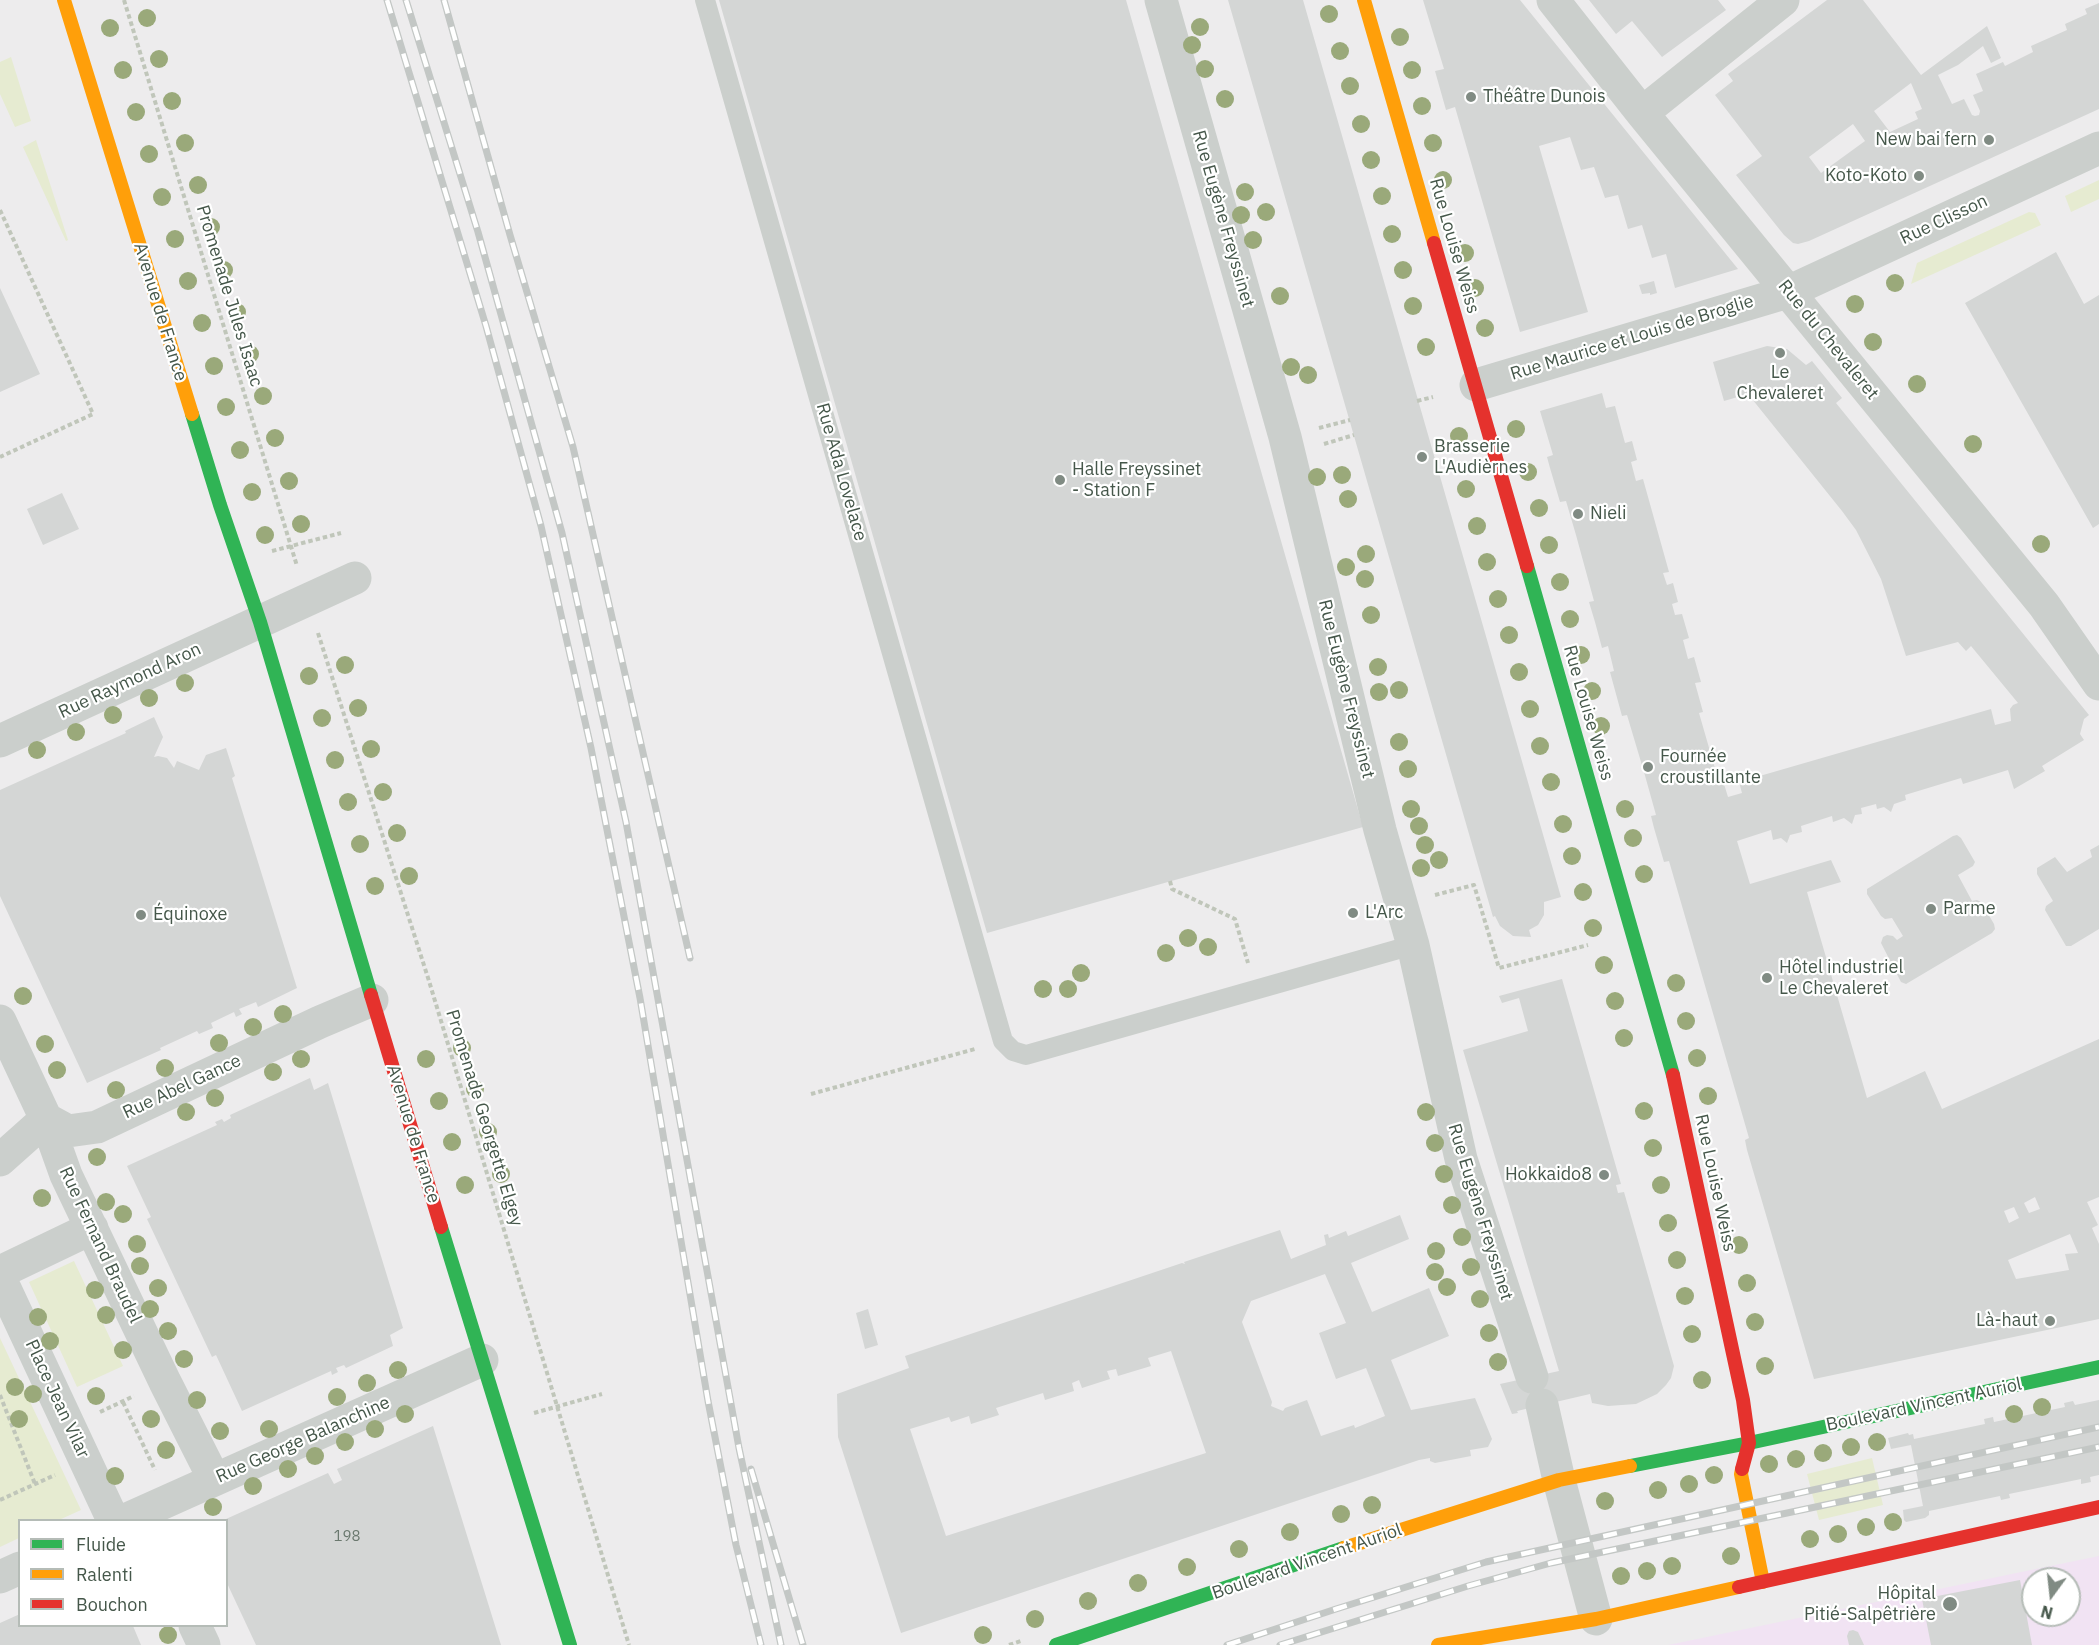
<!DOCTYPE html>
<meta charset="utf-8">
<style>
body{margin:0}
#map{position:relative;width:2099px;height:1645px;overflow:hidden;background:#edeced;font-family:"IBM Plex Sans",sans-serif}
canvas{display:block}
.legend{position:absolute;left:18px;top:1519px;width:210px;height:108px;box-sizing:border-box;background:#fff;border:2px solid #b5bcb7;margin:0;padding:8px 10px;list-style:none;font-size:18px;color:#45574a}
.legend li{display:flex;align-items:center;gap:12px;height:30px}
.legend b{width:30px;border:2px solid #b5bcb7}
.north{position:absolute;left:2021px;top:1567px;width:60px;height:60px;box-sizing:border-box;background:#fff;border:2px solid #b5bcb7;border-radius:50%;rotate:195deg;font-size:16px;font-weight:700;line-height:24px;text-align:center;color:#45574a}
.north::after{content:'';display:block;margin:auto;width:21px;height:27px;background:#808b83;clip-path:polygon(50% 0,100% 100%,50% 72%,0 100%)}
</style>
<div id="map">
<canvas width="2099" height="1645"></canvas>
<ul class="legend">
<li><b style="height:8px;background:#30b455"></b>Fluide</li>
<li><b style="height:8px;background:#ff9f0a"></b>Ralenti</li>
<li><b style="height:8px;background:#e5322d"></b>Bouchon</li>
</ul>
<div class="north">N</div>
</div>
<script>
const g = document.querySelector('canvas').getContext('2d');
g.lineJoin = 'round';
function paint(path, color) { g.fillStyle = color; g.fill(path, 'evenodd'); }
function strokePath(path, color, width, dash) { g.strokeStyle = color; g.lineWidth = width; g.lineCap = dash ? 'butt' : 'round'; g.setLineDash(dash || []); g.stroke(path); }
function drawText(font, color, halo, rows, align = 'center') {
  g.font = font + ' "IBM Plex Sans",sans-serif'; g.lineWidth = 4.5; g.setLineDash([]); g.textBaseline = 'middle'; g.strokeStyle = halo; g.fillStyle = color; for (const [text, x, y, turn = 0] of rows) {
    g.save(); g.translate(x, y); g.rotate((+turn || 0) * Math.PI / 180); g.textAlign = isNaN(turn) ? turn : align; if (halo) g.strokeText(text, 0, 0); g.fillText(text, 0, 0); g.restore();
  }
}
paint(new Path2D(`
 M2099,1556v89h-431l392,-81zM2033,1579h36v36h-36z`), '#f1e3f3');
paint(new Path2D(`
 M11,57l20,64 -16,6 -15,-33v-32z
 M36,140l32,100 -2,1 -43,-94z
 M2099,180v19l-28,13 -6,-16z
 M2029,212l6,1 6,12 -130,59 6,-21z
 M74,1261l49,105 -46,21 -48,-105z
 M0,1338l81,172 -22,10h-39l-1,18 -19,9z
 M1872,1458l11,47 -64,15 -12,-46z`), '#e6ebd1');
paint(new Path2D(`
 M719,0h407l237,827 -376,106z
 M1228,0h75l258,897 -17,5v13l-6,10 -9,5 2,7 -18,-1 -13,-10 -5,-10 -2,1z
 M1423,0h97l218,269 -63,19 -9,-34 -14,4 -10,-33 -14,4 -10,-34 -13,3 -11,-31 -13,3 -11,-33 -31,9 49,166 -68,20 -65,-225 -9,3 -11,-39 9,-2z
 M1589,0h129l8,10 -64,47 -30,-36 -16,13z
 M1827,0h36l58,75 66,-49 14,32 -10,5 -8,-17 -25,19 -20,10 14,29 12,-5 8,16 3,1 4,-1 1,-4 -7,-16 10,-4 -7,-17 27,-12 2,4 28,-14 -2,-6 36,-16 -2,-6 22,-10 -2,-5 14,-6v106l-290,132 -11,3 -5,-1 -9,-8 -48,-60 26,-19 -47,-61 18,-14 -5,-7zM1911,83l11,26 -7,3 3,7 -28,13 -16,-21zM1853,124l12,17 -44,32 -12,-16z
 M2056,252l28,52 15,-9v229l-6,4 -128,-225z
 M1654,281l3,12 -7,2v-2l-8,1 -3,-9z
 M0,288l40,86 -40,18z
 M1767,346l20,3 19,16 6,-4 30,37 -6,5 253,312 -5,4 -4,15 4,6 -42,26 3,5 -31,18 -6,-19 -45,14 -2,-6 -56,17 1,5 -12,4 -3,8 -7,-5 -7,2 -1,-5 -15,4 1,6 -7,1 -3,9 -8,-6 -11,4 -1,-6 -31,10 1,6 -12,3 -3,8 -6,-5 -8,2 -2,-10 -34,11 13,43 81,-24 10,22 -34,10 60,206 58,-27 17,38 157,-70v158l-12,5 11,23 -6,3 7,16v75l-285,60 -67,-229 -2,-10 4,-2 -80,-277 -5,1 -10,-34 -3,-12 5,-1 -12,-43 -17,-57 -5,1 -12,-44 4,-1 -6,-25 -6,2 -7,-26 -6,-20 5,-1 -18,-66 -10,-34 -6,1 -10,-34 -3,-11 6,-2 -13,-44 62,-18 4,15 9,-2 10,37 7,-2 5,19 -6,2 5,19 7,-2 26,93 -6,1 4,12 6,-2 5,19 -6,2 3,11 7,-1 7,24 -6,2 5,19 6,-2 7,25 -6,1 8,29 -4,1 17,59 4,-1 8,26 14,-4 -3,-11 252,-73 4,16 16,-4 -1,-12 3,-4 5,-2 -47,-57 -5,5 -8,-9 -52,14 -25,-77 -25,-49 -14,-19 -94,-117 -24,7 -11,-39zM2035,1197l5,12 -11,4 -5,-10zM2014,1207l5,11 -10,5 -5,-12zM2070,1234l8,19 -13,1 4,16 -53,9 -8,-19z
 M62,493l17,36 -36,16 -16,-36z
 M154,717l9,20 -9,20 4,-1 9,2 7,10 3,-7 22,9 7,-15 20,-7 9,28 -3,2 65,210 -39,19 -2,-5 -17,7 3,5 -6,3 -2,-5 -23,11 2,5 -14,6 -2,-3 -37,17 1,2 -74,33 -87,-187v-106l126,-57 -1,-2z
 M1957,835l4,3 14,24 -2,4 -15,9 14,26 5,-1 4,2 13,22 1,5 -3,4 -86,51 -5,-2 -20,-39 2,-6 4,-2 6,1 4,4 6,-4 -11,-18 -7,1 -4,-3 -14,-22v-5l86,-53z
 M2099,845v84l-28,17h-5l-21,-36 1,-4 7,-5 -16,-27v-6l18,-11 12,15 25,-15 -2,-7z
 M1562,979l59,205 -5,1 2,8 6,-1 50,174 -3,12 -5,7 -9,9 -21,10 -28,2 -16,-3 -2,-9 -73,17 1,2 -6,1 -12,-30 59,-13 -96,-321 65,-19 -9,-33 -17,5 -3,-7z
 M310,1078l4,12 14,-7 75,245 -13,7 3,11 -47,22 -2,-3 -8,3 2,4 -6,3 -1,-4 -89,40 -26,-56 -4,2 -65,-138 4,-2 -24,-51 90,-41 -2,-3 7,-3 2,3 7,-4 -1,-3z
 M1400,1215l9,24 -58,24 21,49 57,-24 20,48 -58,24 20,50 64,-12 17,41 -4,8 -18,3 1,6 -36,7 -5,-2v-3l-11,2 -518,173 -63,-196 -1,-43 72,-26 -4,-12 277,-93 3,1 -1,-2 96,-32 11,29 35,-14 -2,-10 4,-1 1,4 17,-7 2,5zM1325,1274l21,49 -27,10 17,46 30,-11 19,48 -30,12 -1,-3 -33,11 -14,-36 -22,8 -2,3 -12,-5 1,-4 -30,-80 9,-21zM1171,1351l35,102 -260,83 -36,-107 39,-12 2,5 18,-6 2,8 28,-9 -3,-7 47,-15 2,7 29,-9 -2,-8 7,-3 3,8 28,-9 -3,-8 9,-2 2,7 33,-10 -3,-8z
 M868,1309l10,36 -13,4 -9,-36z
 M2099,1400v75l-9,2 1,5 -10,2v-5l-72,15 1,4 -9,2 -1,-4 -71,15v4l-4,3 -19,4 -2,-2 -1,-10 20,-4 -12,-61 -20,4 -3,-11 20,-5 1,2 4,-1 1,5 71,-15 -1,-5 9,-2 1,5 71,-15 -1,-4 9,-2 2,4z
 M433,1426l68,219h-245l-30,-64v-62l102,-46 6,11 8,-4 -5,-11z
 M2020,1580l12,65h-101l-9,-46z
 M20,1614v12h113l8,19h-141v-22z
 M1853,1630l5,2 6,13h-15l-2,-9 2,-5z`), '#d4d6d5');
strokePath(new Path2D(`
 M124,0l173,566
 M0,210l93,204 -93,43
 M1417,401l16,-4
 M1319,428l31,-8
 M1324,444l30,-9
 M272,551l69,-18
 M318,633l111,348 200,664
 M1170,881l2,8 63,30 13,44
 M1435,895l39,-10 25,83 89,-23
 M811,1094l164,-45
 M0,1395l35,89
 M123,1402l32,68
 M100,1412l34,-16
 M534,1413l68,-19
 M0,1500l55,-25
 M1009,1645l12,-4`), '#c0c6ba', 4, [4.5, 3]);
strokePath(new Path2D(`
 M705,0l298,1041 10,10 13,4 387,-110`), '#cbcfcc', 20);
strokePath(new Path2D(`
 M1161,0l124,437 95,393 33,115 48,214 71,218
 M1553,0l89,113 402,492 55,79
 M1642,113l141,-113
 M1476,385l312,-93 311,-144
 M0,741l355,-163
 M0,1021l46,98 20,56 99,207 42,83
 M46,1119l22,12 29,-4 223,-105 52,-22
 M0,1160l46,-41
 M0,1272l92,-44
 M0,1278l113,242
 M1542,1405l17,75 37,139
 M125,1520l357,-160
 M0,1577l20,-9
 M195,1626l9,19`), '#cbcfcc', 33);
strokePath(new Path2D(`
 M192,414l28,91 40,117 111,373
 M1527,566l146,509
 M441,1227l129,418
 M1630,1466l119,-23 350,-76
 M1056,1645l288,-97`), '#30b455', 14);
strokePath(new Path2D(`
 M64,0l128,414
 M1364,0l70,243
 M1742,1469l-1,5 22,108
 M1344,1548l215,-68 71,-14
 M1438,1645l158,-26 143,-32`), '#ff9f0a', 14);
strokePath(new Path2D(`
 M1434,243l93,323
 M371,995l70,232
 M1673,1075l70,325 6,43 -7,26
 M1739,1587l360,-80`), '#e5322d', 14);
const rail = new Path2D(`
 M387,0l99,326 55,200 50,222 49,250 68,403 28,144 25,100
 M406,0l72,232 84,301 64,289 113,626 42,197
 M444,0l66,235 63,212 117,511
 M751,1469l52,176
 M1227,1645l109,-36 150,-47 613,-135
 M1280,1645l188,-59 83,-23 548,-116`);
strokePath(rail, '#c3c7c5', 7);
strokePath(rail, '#fff', 4.5, [14]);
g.fillStyle = '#9aa97a';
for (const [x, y] of [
 [1329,14],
 [147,18],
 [1200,27],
 [110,28],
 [1400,37],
 [1192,45],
 [1340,51],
 [159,59],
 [1205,69],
 [123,70],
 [1412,70],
 [1350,86],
 [1225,99],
 [172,101],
 [1422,106],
 [136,112],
 [1361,124],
 [185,143],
 [1433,143],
 [149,154],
 [1371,160],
 [1443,180],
 [198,185],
 [1245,192],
 [1382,196],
 [162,197],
 [1266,212],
 [1241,215],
 [211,227],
 [1392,234],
 [175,239],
 [1253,240],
 [1465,253],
 [224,270],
 [1403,270],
 [188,281],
 [1895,283],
 [1475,288],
 [1280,296],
 [1855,304],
 [1413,306],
 [237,312],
 [202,323],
 [1485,328],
 [1873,342],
 [1426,347],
 [250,354],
 [214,366],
 [1291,367],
 [1308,375],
 [1917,384],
 [263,396],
 [226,407],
 [1516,429],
 [1459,436],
 [275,438],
 [1973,444],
 [240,450],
 [1528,472],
 [1342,475],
 [1317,477],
 [289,481],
 [1466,489],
 [252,492],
 [1348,499],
 [1539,508],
 [301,524],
 [1477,526],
 [265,535],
 [2041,544],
 [1549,545],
 [1366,554],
 [1487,562],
 [1346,567],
 [1365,579],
 [1560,582],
 [1498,599],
 [1371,615],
 [1570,619],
 [1509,635],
 [1581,655],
 [345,665],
 [1378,667],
 [1519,672],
 [309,676],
 [185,683],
 [1399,690],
 [1592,691],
 [1379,692],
 [149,698],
 [358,708],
 [1530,709],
 [113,715],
 [322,718],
 [1601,726],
 [76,732],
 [1399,742],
 [1540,746],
 [371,749],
 [37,750],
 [335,760],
 [1408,769],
 [1551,782],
 [383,792],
 [348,802],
 [1411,809],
 [1625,809],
 [1563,824],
 [1419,826],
 [397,833],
 [1633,838],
 [360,844],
 [1425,845],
 [1572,856],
 [1439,860],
 [1421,868],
 [1644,874],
 [409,876],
 [375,886],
 [1583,892],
 [1593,928],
 [1188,938],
 [1208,947],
 [1166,953],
 [1604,965],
 [1081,973],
 [1676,983],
 [1043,989],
 [1068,989],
 [23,996],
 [1615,1001],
 [283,1014],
 [1686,1021],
 [253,1027],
 [1624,1038],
 [219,1043],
 [45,1044],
 [462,1048],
 [1697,1058],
 [301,1059],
 [426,1059],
 [165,1068],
 [57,1070],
 [273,1072],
 [475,1089],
 [116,1090],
 [1708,1096],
 [215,1098],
 [439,1101],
 [1644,1111],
 [186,1112],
 [1426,1112],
 [488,1132],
 [452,1142],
 [1435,1143],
 [1653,1148],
 [97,1157],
 [501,1174],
 [1444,1174],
 [465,1185],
 [1661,1185],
 [42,1198],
 [106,1202],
 [1452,1205],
 [123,1214],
 [1668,1223],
 [1462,1237],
 [137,1244],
 [1739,1245],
 [1436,1251],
 [1677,1260],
 [140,1266],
 [1471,1267],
 [1435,1272],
 [1747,1283],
 [1447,1287],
 [158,1288],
 [95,1290],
 [1685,1296],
 [1480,1299],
 [150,1309],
 [106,1315],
 [38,1317],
 [1755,1322],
 [168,1331],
 [1489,1333],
 [1692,1334],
 [50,1341],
 [123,1350],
 [184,1359],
 [1498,1362],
 [1765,1366],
 [398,1370],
 [1702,1380],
 [367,1383],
 [15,1387],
 [33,1394],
 [96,1396],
 [337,1397],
 [197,1400],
 [2042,1407],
 [405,1414],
 [2014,1414],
 [19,1419],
 [151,1419],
 [269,1429],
 [375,1429],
 [220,1431],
 [345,1442],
 [1877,1442],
 [1851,1447],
 [166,1450],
 [1823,1453],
 [315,1456],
 [1796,1459],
 [1769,1464],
 [288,1469],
 [1714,1475],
 [115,1476],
 [1689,1484],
 [253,1486],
 [1658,1490],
 [1605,1501],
 [1372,1505],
 [213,1507],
 [1341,1514],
 [1893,1522],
 [1866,1527],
 [1290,1532],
 [1838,1534],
 [1810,1539],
 [1239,1549],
 [1731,1556],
 [1672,1566],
 [1187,1567],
 [1647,1571],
 [1621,1576],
 [1138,1583],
 [1088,1601],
 [1035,1619],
 [168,1635],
 [983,1635]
]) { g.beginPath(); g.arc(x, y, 9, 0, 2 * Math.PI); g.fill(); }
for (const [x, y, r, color] of [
 [1471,97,6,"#808b83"],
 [1989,140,6,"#808b83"],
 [1919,176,6,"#808b83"],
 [1780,353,6,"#808b83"],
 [1422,457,6,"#808b83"],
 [1060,480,6,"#808b83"],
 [1578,514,6,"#808b83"],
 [1648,767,6,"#808b83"],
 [1931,909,6,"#808b83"],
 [1353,913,6,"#808b83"],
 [141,915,6,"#808b83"],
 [1767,978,6,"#808b83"],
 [1604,1175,6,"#808b83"],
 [2050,1321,6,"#808b83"],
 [1950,1604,8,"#808b83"]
]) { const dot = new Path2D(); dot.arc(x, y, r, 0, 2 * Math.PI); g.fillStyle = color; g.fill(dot); strokePath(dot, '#fff', 2); }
drawText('15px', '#6a786e', null, [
 ["198",347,1537]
]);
drawText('18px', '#45574a', '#fff', [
 ["Théâtre Dunois",1483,97],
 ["New bai fern",1977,140,"right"],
 ["Koto-Koto",1907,176,"right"],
 ["Le",1780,373,"center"],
 ["Chevaleret",1780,394,"center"],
 ["Brasserie",1434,447],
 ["L'Audièrnes",1434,468],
 ["Halle Freyssinet",1072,470],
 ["- Station F",1072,491],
 ["Nieli",1590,514],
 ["Fournée",1660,757],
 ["croustillante",1660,778],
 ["Parme",1943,909],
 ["L'Arc",1365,913],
 ["Équinoxe",153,915],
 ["Hôtel industriel",1779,968],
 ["Le Chevaleret",1779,989],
 ["Hokkaido8",1592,1175,"right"],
 ["Là-haut",2038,1321,"right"],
 ["Hôpital",1936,1594,"right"],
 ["Pitié-Salpêtrière",1936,1615,"right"]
], 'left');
drawText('18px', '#45574a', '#fff', [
 ["Rue Eugène Freyssinet",1223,219,74],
 ["Rue Clisson",1944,220,-25],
 ["Rue Louise Weiss",1454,246,74],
 ["Promenade Jules Isaac",229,296,73],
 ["Avenue de France",160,312,73],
 ["Rue Maurice et Louis de Broglie",1632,338,-17],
 ["Rue du Chevaleret",1828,340,51],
 ["Rue Ada Lovelace",841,472,74],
 ["Rue Raymond Aron",130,681,-25],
 ["Rue Eugène Freyssinet",1346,689,76],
 ["Rue Louise Weiss",1588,713,74],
 ["Rue Abel Gance",182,1087,-25],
 ["Promenade Georgette Elgey",484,1118,73],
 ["Avenue de France",413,1134,73],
 ["Rue Louise Weiss",1715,1183,78],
 ["Rue Eugène Freyssinet",1480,1212,73],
 ["Rue Fernand Braudel",100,1245,65],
 ["Place Jean Vilar",57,1399,65],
 ["Boulevard Vincent Auriol",1924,1405,-12],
 ["Rue George Balanchine",303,1440,-24],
 ["Boulevard Vincent Auriol",1307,1562,-19]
]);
</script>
